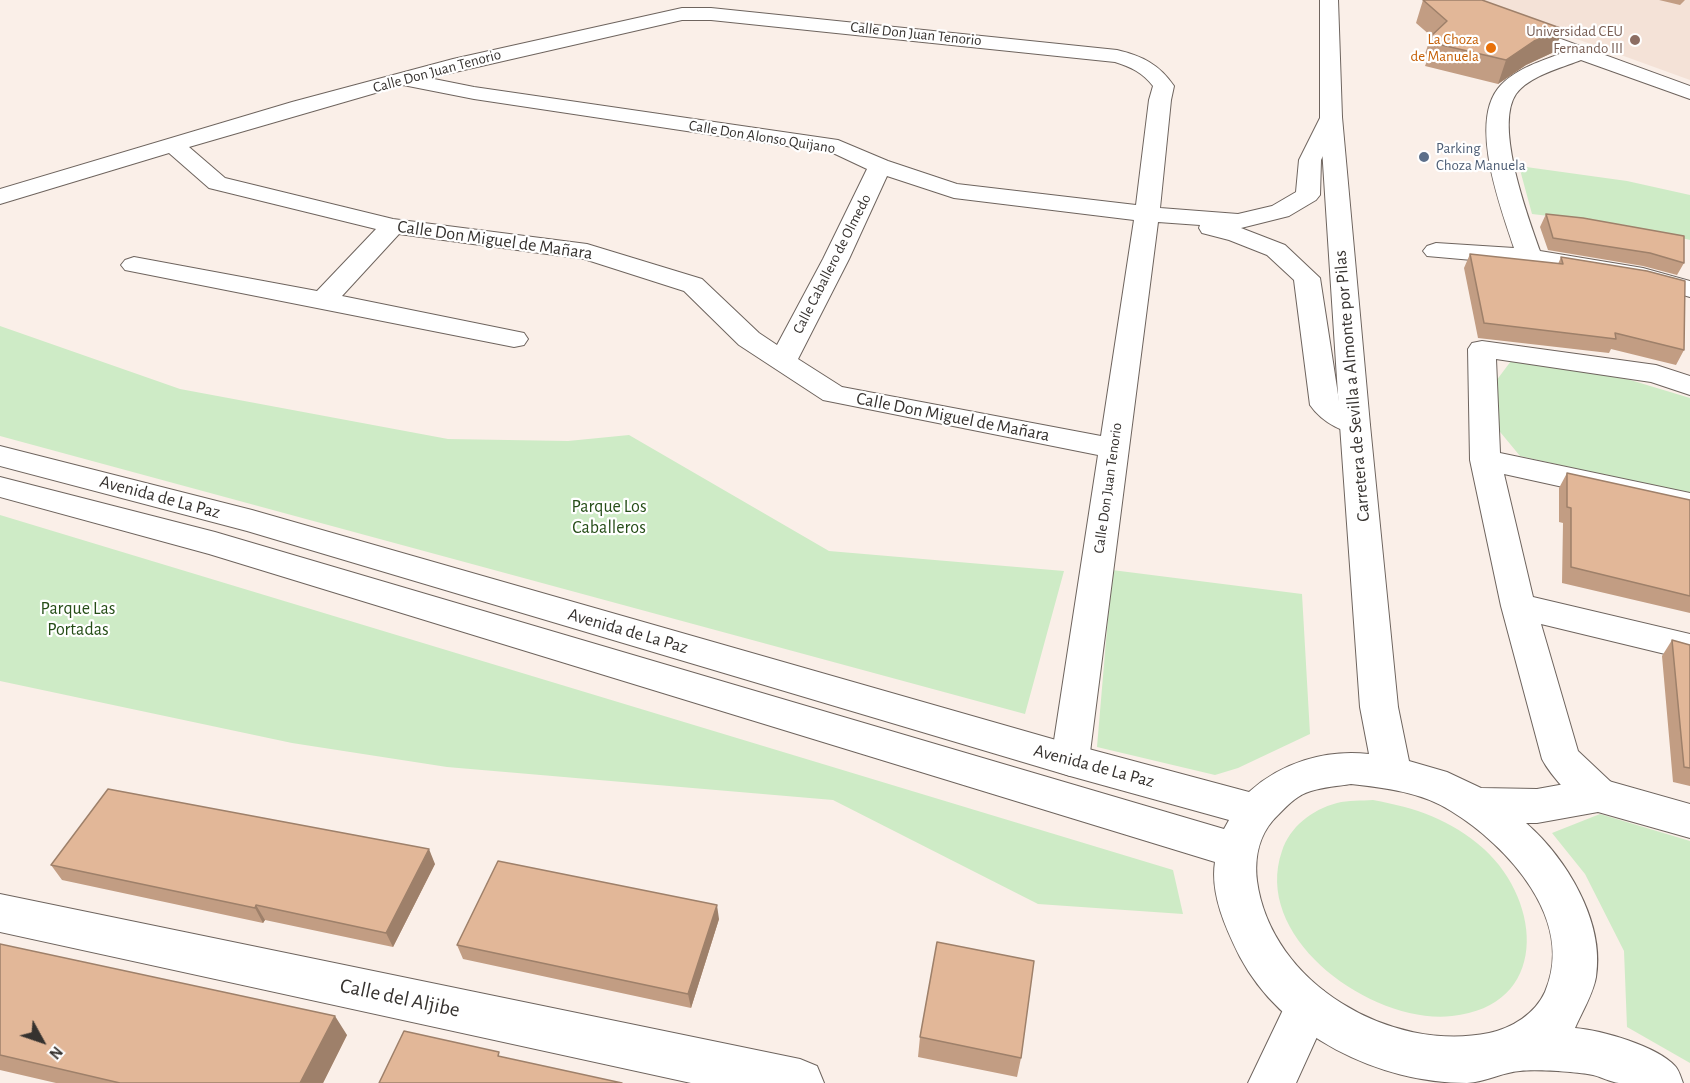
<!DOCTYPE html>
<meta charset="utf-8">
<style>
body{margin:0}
#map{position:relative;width:1690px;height:1083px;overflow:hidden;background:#faefe8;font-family:"Alegreya Sans",sans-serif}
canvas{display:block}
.north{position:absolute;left:12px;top:1011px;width:60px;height:60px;-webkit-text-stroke:4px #fff;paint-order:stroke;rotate:130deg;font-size:16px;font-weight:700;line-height:24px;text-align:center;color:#36322f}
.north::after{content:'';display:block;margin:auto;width:21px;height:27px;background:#36322f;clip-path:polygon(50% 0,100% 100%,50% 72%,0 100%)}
</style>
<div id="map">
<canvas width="1690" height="1083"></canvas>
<div class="north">N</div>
</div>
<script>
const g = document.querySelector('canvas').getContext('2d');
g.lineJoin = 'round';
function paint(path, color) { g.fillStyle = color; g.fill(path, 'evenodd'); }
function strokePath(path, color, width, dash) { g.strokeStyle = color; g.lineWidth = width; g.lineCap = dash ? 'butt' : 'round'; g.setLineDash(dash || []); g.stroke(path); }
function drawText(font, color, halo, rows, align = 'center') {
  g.font = font + ' "Alegreya Sans",sans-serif'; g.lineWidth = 4.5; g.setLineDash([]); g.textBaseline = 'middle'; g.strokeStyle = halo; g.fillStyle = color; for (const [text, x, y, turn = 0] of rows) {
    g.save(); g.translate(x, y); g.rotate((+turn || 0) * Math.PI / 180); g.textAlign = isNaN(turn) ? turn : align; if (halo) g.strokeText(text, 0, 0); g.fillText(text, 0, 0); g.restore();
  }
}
paint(new Path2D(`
 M1469,0h221v80z`), '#f4e2d7');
paint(new Path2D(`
 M1519,166l108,15 63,14v45l-65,-15 -93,-11z
 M0,326l180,63 268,50 120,2 61,-6 200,116 235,20 -39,143 -1025,-278z
 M1511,361l116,18 63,19v96l-170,-38 -24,-29v-46z
 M0,515l1173,355 10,44 -145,-10 -205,-104 -386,-33 -155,-24 -292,-62z
 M1112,570l190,24 8,140 -72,34 -23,7 -118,-28z
 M1373,800c43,8 77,19 111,49 59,54 65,157 -32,167 -79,9 -201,-77 -170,-165 8,-24 29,-41 55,-48 11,-3 25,-2 36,-3z
 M1600,814l90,27v222l-63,-36 -3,-76 -39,-77 -33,-41z`), '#ceebc6');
const street = new Path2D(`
 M1428,0h26l236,86v13l-109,-39c-20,8 -52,16 -65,34 -22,32 12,123 24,157l103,17 47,13v16l-50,-14 -111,-18 -102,-9 -4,-5 4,-5 9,-3 78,5c-13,-40 -47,-128 -13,-163 16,-17 41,-24 61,-32l-132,-49z
 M682,8h29l406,42c25,6 42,14 57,36l-3,14 -11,108 78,6 34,-8 24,-14 3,-32 24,-48 8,-2 8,2 3,5 -21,43 -1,35 -4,5 -27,16 -48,12 44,17 35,33 19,123 27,17 4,7 -4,7c-20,5 -45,-11 -56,-27l-16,-125 -27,-25 -38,-15 -27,-7 -3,-5 1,-3 -42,-3 -69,538 -5,11 -14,5 -14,-5 -5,-11 47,-305 -275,-55 -84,-55 -55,-54 -100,-32 -185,-25 -57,62 182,37 4,6 -4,6 -10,2 -389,-77 -4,-5 4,-5 9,-3 183,34 59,-62 -167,-41 -40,-35 -169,51v-15l292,-87 161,-43zM682,20h29l404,42c16,5 28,11 38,24l-4,14 -13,105 -179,-21 -69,-23 -50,-21 -364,-53 -45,-9zM403,85l71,14 359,54 34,16 -44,90 -46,86 -18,-12 -57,-54 -115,-35 -194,-25 -168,-41 -36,-31zM887,176l67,22 180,22 -33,216 -259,-49 -44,-28 51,-100z
 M1482,341l174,24 34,11v19l-39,-13 -155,-23 4,94 190,40v22l-186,-41 29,123 157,37v26l-149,-36 37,127 34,32 6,12 -6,12c-4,1 -10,5 -14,5 -17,0 -49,-39 -56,-53l-41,-153 -31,-146 -2,-111 4,-6z
 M0,894l800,165 17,7 7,17h-133l-691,-151z
 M1308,984l16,7 7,15 -35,77h-48l44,-92z`);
const secondary = new Path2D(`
 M1320,0h18l4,117 28,308 28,282 11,54 38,11 34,16 56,1 61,-11 92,26v34l-92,-26 -61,11h-11c40,35 79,98 70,154 -3,17 -14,35 -21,51 26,2 82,18 100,38 4,4 6,12 8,17 -21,0 -43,0 -64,0 -9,-1 -17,-6 -26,-8 -16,-3 -56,-6 -73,-4 -17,1 -34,11 -53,12 -88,0 -185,-47 -227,-126 -14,-28 -30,-63 -25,-95l-1006,-308 -209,-57v-20l215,55 1009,297 5,-9 -159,-44 -823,-245 -247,-65v-20l252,64 818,234 179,48c32,-29 76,-43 120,-38l-9,-47 -20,-282 -20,-308zM1351,784c35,4 70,8 100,27 57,35 125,109 94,181 -10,22 -33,36 -56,41 -98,20 -218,-49 -232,-152 -3,-25 3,-49 21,-66 10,-10 19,-20 33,-24 13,-4 27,-5 40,-7z`);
strokePath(street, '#6e645e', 2);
strokePath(secondary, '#6e645e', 2);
paint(street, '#fff');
paint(secondary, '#fff');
paint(new Path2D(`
 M1423,0l131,52 -28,13 -28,19 -73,-18 2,-5 -4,-1 8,-24 -15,-13z
 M1659,0h26l-5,5z
 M1546,214l138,49 -7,12 -34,-9 -95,-16 -8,-23z
 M1470,254l88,10 3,-7 123,93 -8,15 -65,-16 -2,4 -131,-15 -14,-70z
 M1567,473l123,27v113l-128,-30 1,-60 -4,-1v-34z
 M1672,640l18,5v141l-17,-4 -11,-126z
 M435,864l-42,83 -128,-27 -2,3 -201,-43 -11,-15z
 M719,919l-28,89 -228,-49 -6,-14z
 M0,944l347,91 -24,48h-267l-56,-13z
 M920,1037l101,21 -4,19 -99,-20z`), '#c29d83');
paint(new Path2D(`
 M1563,29l-9,23 -28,13 -28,19 8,-24 28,-19z
 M429,849l6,15 -42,83 -7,-14z
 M256,905l9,15 -2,3 -8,-15z
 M717,905l2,14 -28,89 -3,-14z
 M335,1016l12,19 -24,48h-23z`), '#9e806a');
const building = new Path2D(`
 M1423,0h59l81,29 -29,12 -28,19 -73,-17 4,-5 -7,-1 17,-16z
 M1546,214l37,4 101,18v27l-34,-10 -97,-15z
 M1470,254l93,10 -2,-7 86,14 38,10 -1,69 -69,-17 1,6 -132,-16z
 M1567,473l123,27v96l-119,-29v-59l-4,-1z
 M1672,640l18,5v123l-6,-1z
 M108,789l321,60 -43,84 -130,-28 -1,3 -204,-43z
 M498,861l219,44 -29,89 -231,-49z
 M937,942l97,19 -13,97 -101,-21z
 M0,944l335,72 -35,67h-180l-120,-28z
 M404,1031l95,21 -1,4 124,27h-243z`);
paint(building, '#e2b798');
strokePath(building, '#9e806a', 1.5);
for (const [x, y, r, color] of [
 [1635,40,6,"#8d6e63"],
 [1491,48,6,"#e8710a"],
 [1424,157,6,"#5c6f8a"]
]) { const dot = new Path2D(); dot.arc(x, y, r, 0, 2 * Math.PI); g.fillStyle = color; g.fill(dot); strokePath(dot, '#fff', 2); }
drawText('15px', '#785e54', '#fff', [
 ["Universidad CEU",1623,31],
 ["Fernando III",1623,48]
], 'right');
drawText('15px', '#36322f', '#fff', [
 ["Calle Don Juan Tenorio",916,34,6],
 ["Calle Don Juan Tenorio",437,71,-15],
 ["Calle Don Alonso Quijano",762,137,9],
 ["Calle Caballero de Olmedo",832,264,-63],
 ["Calle Don Juan Tenorio",1108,488,-82]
]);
drawText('15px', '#c56008', '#fff', [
 ["La Choza",1479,39],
 ["de Manuela",1479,56]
], 'right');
drawText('15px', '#4e5e75', '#fff', [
 ["Parking",1436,148],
 ["Choza Manuela",1436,165]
], 'left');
drawText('18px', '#36322f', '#fff', [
 ["Calle Don Miguel de Mañara",495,240,8],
 ["Carretera de Sevilla a Almonte por Pilas",1352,386,-95],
 ["Calle Don Miguel de Mañara",953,417,11],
 ["Avenida de La Paz",160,497,15],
 ["Avenida de La Paz",628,631,16],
 ["Avenida de La Paz",1094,766,15]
]);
drawText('18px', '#254d17', '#fff', [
 ["Parque Los",609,507],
 ["Caballeros",609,528],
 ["Parque Las",78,609],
 ["Portadas",78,630]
]);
drawText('21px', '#36322f', '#fff', [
 ["Calle del Aljibe",400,998,12]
]);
</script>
